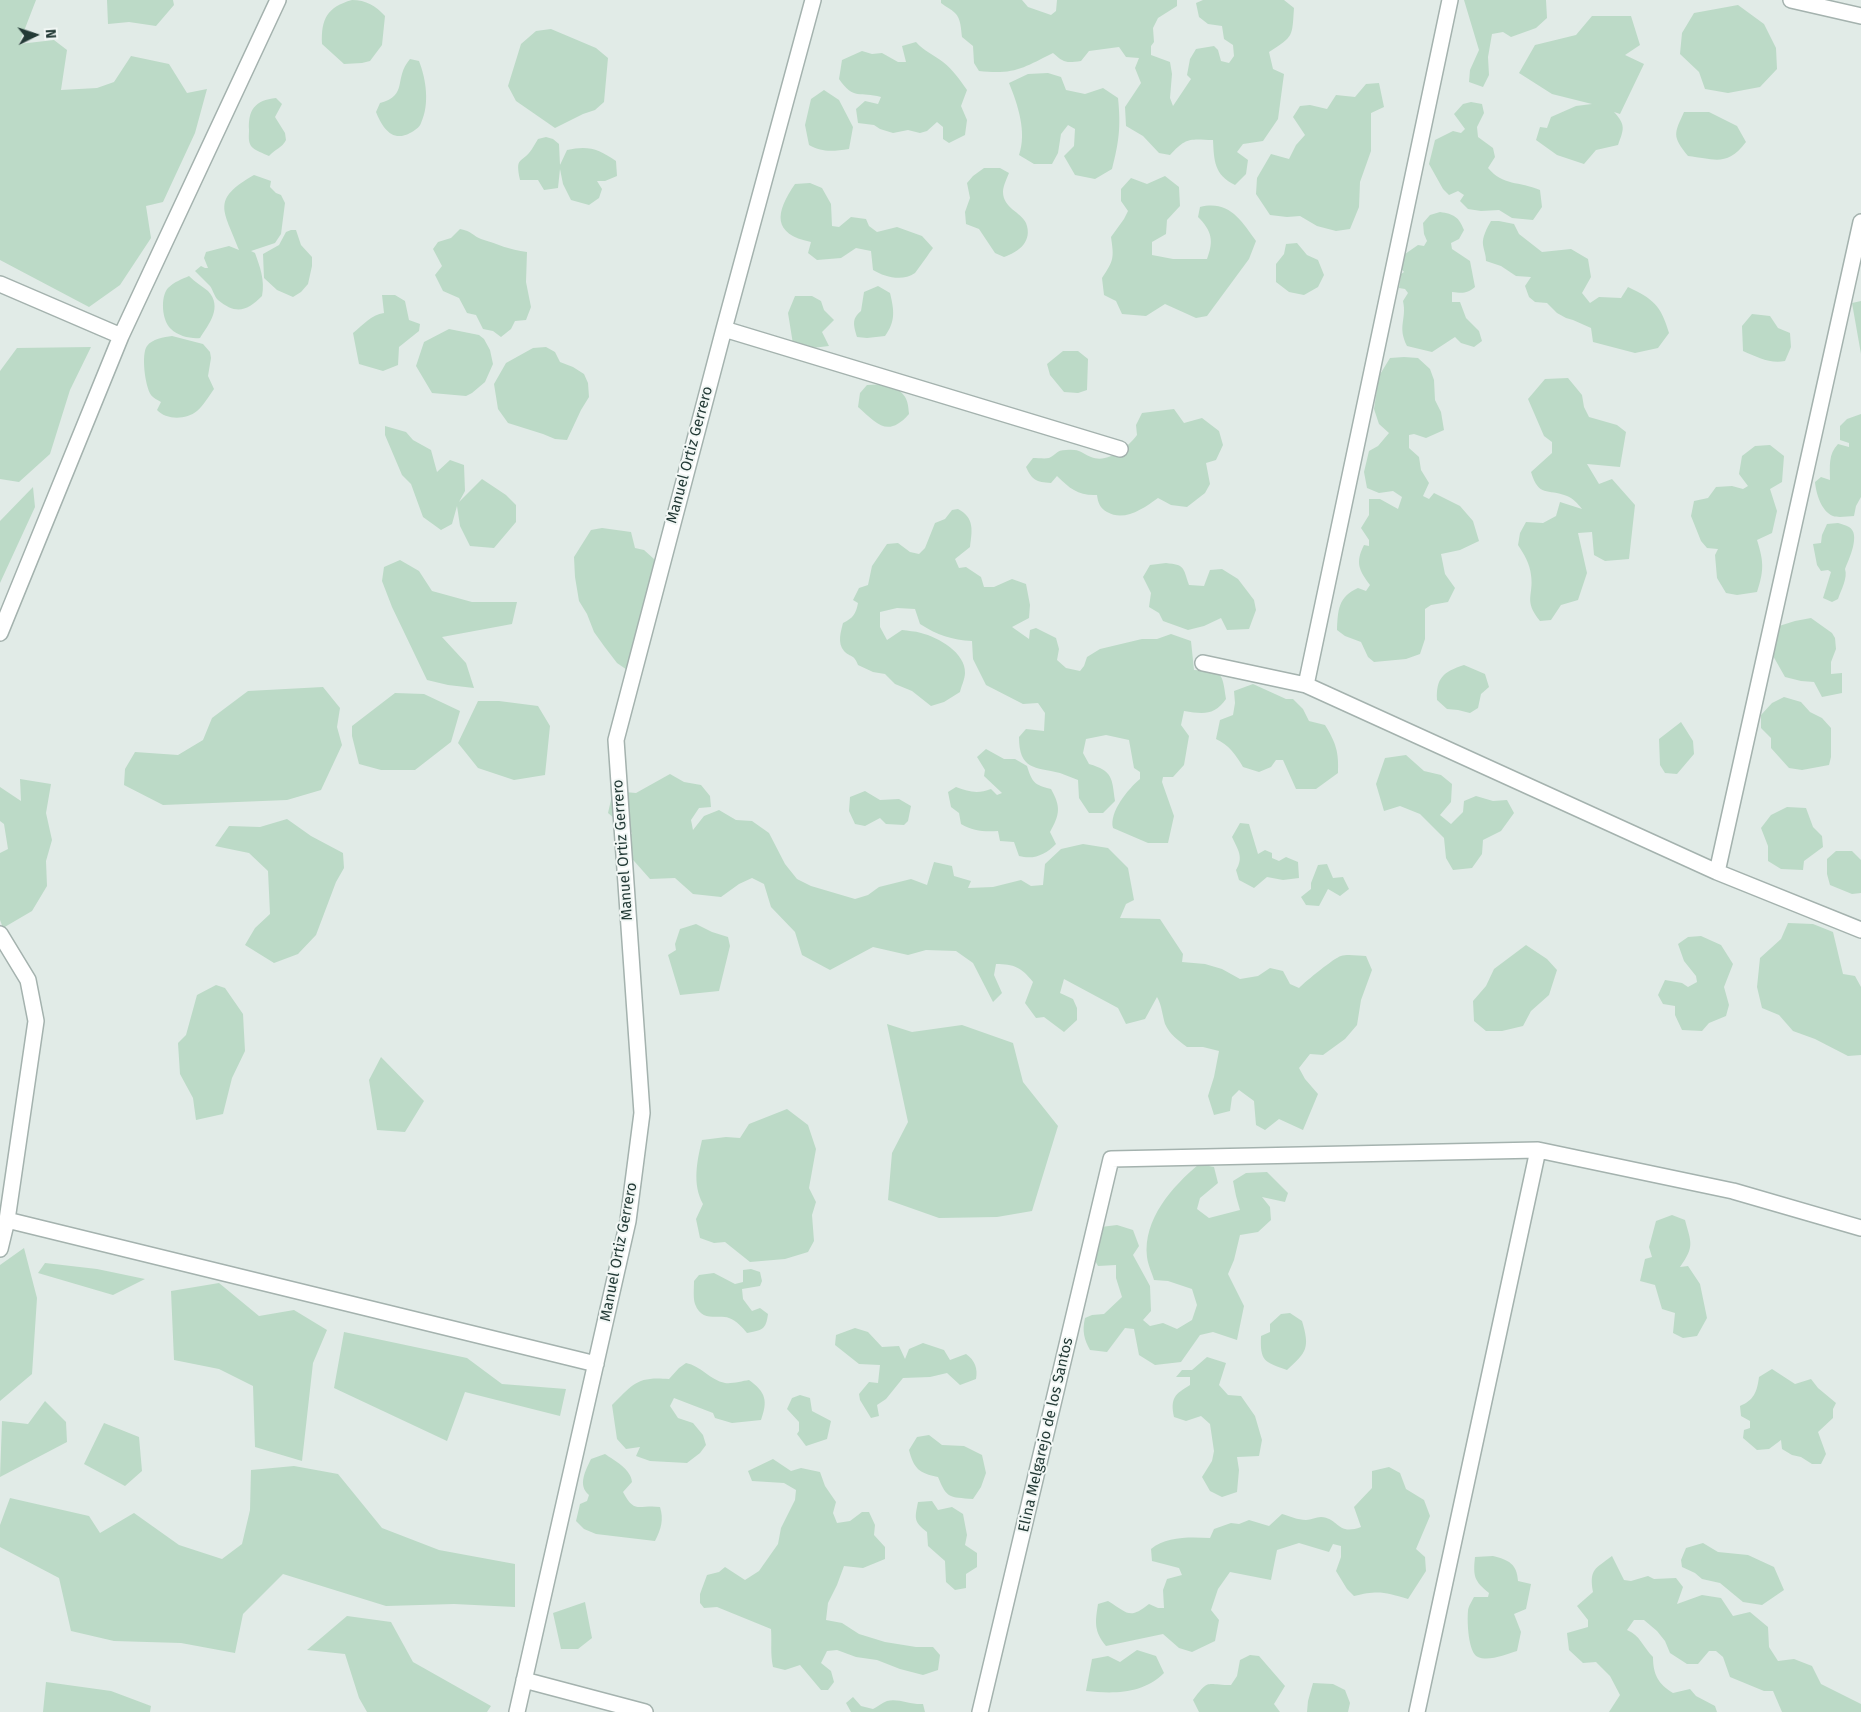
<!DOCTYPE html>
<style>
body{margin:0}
#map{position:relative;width:1861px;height:1712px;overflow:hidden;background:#e1ebe7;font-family:"Fira Sans",sans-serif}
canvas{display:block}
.north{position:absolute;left:10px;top:10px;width:50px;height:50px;-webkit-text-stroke:4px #f2f7f5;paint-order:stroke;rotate:86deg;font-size:14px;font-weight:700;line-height:20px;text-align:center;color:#233a36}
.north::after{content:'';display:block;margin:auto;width:18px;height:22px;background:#233a36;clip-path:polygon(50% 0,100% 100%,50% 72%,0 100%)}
</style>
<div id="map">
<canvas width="1861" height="1712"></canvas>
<div class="north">N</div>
</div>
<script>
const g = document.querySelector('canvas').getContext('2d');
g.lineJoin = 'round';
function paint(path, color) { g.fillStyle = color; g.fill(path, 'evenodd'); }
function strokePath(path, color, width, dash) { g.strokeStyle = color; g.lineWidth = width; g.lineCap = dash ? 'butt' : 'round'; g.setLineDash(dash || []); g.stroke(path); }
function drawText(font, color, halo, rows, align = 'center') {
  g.font = font + ' "Fira Sans",sans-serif'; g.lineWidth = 4; g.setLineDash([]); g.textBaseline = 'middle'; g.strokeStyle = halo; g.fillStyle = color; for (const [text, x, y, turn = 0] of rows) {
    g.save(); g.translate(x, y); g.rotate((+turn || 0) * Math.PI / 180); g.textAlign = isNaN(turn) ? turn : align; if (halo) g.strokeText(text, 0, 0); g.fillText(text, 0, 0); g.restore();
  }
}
paint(new Path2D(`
 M0,0h36l-17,44 35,-4 13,10 -6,40 36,-2 17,-6 17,-26 38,8 18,29 20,-4 -12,44 -32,69 -17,4 5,32 -31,47 -31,22 -89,-47z
 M107,0h66l1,5 -18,21 -27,-4 -21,2z
 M352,0c14,0 24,6 33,16l-3,29 -12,16 -8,2 -18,1 -22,-20c-1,-25 5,-37 30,-44z
 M941,0h81l6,7 23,8 5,-4 1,-11h120v6l-19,12 -5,10 1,14 -3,4v9l19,7 2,12 -2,24 3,8 18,-27 -4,-4 3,-16 6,-10 18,-3 4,4 3,11 8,2 5,-7 -1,-11 -9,-6 -2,-13 -14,-2 -9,-7 -3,-14 7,-3h81l10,8c-2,29 0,28 -25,44l4,17 11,5 -6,45 -15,22 -20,3 -6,8 11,8 -2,14 -11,11c-21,-10 -21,-25 -22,-45 -23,-1 -27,-3 -43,15l-11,-2 -16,-17 -17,-10 -1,-19 16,-24 -6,-15 4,-10 -13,-1 -7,-10 -30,4 -8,10c-15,2 -17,2 -28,-8 -30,15 -39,22 -74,18l-5,-8 -1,-17 -11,-9c-1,-7 -1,-19 -7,-24 -4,-4 -9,-6 -14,-10z
 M1464,0h82l1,18 -11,10 -25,9 -8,-5 -11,2 -4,23 1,18 -6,12 -14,-5 1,-12 9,-20z
 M1738,5l26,19 12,24 1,21 -17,18 -32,6 -23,-4 -6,-17 -19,-18 2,-21 12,-20z
 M1592,16h39l9,29 -15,10 19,9 -24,50 -6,-2c12,13 10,17 4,33l-22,5 -12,14 -27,-9 -21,-15 4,-13 7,1 4,-11 25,-11 16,-2 -40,-10 -33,-21 16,-28 41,-10z
 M551,29l45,19 12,10 -4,44 -9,8 -12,4 -28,14 -39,-27 -8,-15 13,-42 15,-13z
 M916,42c8,9 18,13 27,20 10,8 17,18 24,28l-6,16 6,14 -2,15 -16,8 -6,-4v-12l-6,-5 -10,9 -7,2 -12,-3 -15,3 -13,-4 -6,-4 -16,-2 -2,-14 9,-8 13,3 3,-7c-21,-6 -27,4 -42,-18l3,-19 20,-9 10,3 10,-1 16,9h8l-4,-16z
 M410,59l9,2c7,18 11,43 2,62 -1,4 -7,8 -11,10 -18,10 -28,-6 -34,-21l4,-9c29,-8 13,-24 30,-44z
 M1048,73l13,4 5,13 19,4 18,-6 15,10c3,29 1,44 -6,71l-17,10 -20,-4 -11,-19 10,-10 1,-17 -7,-4 -7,9 -3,19 -6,11h-18l-15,-9c8,-23 -1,-50 -10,-72l19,-9z
 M1379,83l5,24 -13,6v38l-11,31 -1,25 -9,22 -14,2 -19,-5 -17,-10 -13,1 -17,-2 -14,-21 1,-16 14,-24 18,5 7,-14 9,-10 -12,-18 7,-11 10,-1 17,4 9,-14 19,2 11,-13z
 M824,90l15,10 14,27 -4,22c-15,2 -26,4 -40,-4l-4,-20 6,-26z
 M276,98l6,6 -7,13 10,16 1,7c-4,8 -11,9 -17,16 -6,-3 -14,-5 -18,-10 -3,-5 -2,-10 -2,-16 -1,-20 6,-30 27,-32z
 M1471,102l11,2 2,9 -7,14 1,10 15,11 2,9 -7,11c15,18 31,13 52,22l2,17 -9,13 -21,-2 -13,-8 -18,1 -13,-2 -8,-8 4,-6 -6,-4 -9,4 -6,-6 -14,-25 6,-24 18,-9 8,2 4,-4 -11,-15 9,-10z
 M1684,112h25l28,14 9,16c-19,25 -31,17 -58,14 -16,-20 -14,-22 -4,-44z
 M546,137l7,2 6,5 1,21 7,-15c21,-5 32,-1 49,11l1,15 -12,5h-8l5,8 -3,9 -10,7 -18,-5 -8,-16 -3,-15 -2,19 -14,2 -6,-10h-18c-5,-25 1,-15 12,-31 2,-3 4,-7 6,-10z
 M984,168h16l9,5c-2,5 -6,13 -6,19 0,16 18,20 23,31 7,18 -7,29 -22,34l-9,-4 -16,-24 -13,-5 -1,-12 5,-14 -3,-15 6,-7z
 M254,175l17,6 -1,6 6,6 5,2 4,8 -4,31 -6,9 -24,8 4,2c5,14 10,27 7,43 -15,15 -26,19 -44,4 -4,-4 -5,-10 -8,-14 -5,-5 -10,-10 -15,-15l6,-5 4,2h3l-4,-10 2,-6 23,-6 10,4c-15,-40 -29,-50 15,-75z
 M1165,176l14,11 1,19 -13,14 -1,14 -14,8v13l21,4h34c7,-18 5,-28 -9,-42l2,-10c29,-7 41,13 56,34l-7,18 -42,57 -11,2 -31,-14 -19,12 -24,-2 -6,-13 -12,-6 -2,-17c12,-18 12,-20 9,-41l13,-18 4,-8 -7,-10v-12l10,-11 16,6z
 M810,183l12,5 9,16 1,22 7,1 12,-10 15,2 3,7 8,6 20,-5 25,9 11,12c-3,4 -16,23 -18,25 -13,9 -30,4 -42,-3l-2,-19 -15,-3 -15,10 -24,2 -9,-7 3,-11c-39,-8 -36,-29 -16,-58z
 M1440,212c14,2 19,5 24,18l-5,9 -8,4 1,6 18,12 5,26c-8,7 -13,6 -23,5v10h8l6,16 13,13 3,10 -8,6 -13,-4 -6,-6 -23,15 -25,-6c-10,-20 0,-26 -4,-45l5,-8 -3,-4 -6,-1 2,-14 3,-2 -4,-5 5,-13 13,-9 6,1 3,-5 -3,-7 -1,-11 7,-8z
 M1491,221h8l15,3 5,10 23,18 29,-3 17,10 3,18 -9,16 8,10 9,-6 22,1 7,-11c25,12 33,18 41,46l-11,15 -23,5 -42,-11 -2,-14 -18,-8 -7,-2 -9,-5 -10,-10 -12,-1 -6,-5 -4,-11 6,-9 -15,-1 -15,-10 -15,-5c0,-6 -2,-10 -3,-16 -1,-8 4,-17 8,-24z
 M460,229c12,2 13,7 21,10 17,5 28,11 46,13l-1,30 5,25 -5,13 -11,1 -4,8 -10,8 -8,-6 -10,-2 -7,-14 -9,-2 -8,-15 -16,-7 -8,-16 7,-9 -9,-17 5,-7 13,-4z
 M291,230h5l5,15 11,12v9l-4,18 -7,8 -8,5 -16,-7 -13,-12 -1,-24 16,-9 7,-13z
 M1297,243l10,12 11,5 6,15 -6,12 -14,8 -15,-3 -13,-10v-18l8,-10 2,-10z
 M189,276c6,6 13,10 19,15 15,16 1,33 -8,47 -9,1 -22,-2 -29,-9 -9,-8 -11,-32 -3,-41 6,-6 14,-9 21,-12z
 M878,286l12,7c4,17 6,28 -5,43l-18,2 -10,-1c-3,-11 -6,-18 4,-26l3,-19z
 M382,295h13l10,6 4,19 11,4 -1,7 -20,16 -1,18 -15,6 -24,-7 -6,-31c10,-8 18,-18 31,-20z
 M795,296h17l9,5 3,9 10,10 -12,12 7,14 -17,2 -19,-4 -5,-31z
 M1861,301v53l-9,-51z
 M1752,314l18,2 8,12 12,5 1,14 -6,14c-15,3 -28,-4 -42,-10l-1,-25z
 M449,329l30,6 5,4 6,11 3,14 -8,18 -13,11 -6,3 -34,-3 -16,-27 8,-24z
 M172,336l31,8 7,8 1,6 -3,18 6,13c-5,7 -11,17 -17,22 -11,9 -31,9 -40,-1l4,-8c-3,-2 -8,-4 -10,-7 -6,-9 -10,-41 -4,-49 5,-7 17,-9 25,-10z
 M91,347l-21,43 -20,64 -31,28 -19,-3v-108l17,-23z
 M546,347l9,5 5,10 13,5 11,7 4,9 1,14 -8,13 -14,30 -12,-1 -12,-5 -35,-11 -10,-14 -4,-25 12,-21 27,-15z
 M1063,351h15l10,8 -1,31 -9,3 -14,-1 -14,-17 -3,-11z
 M1404,357l14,1 12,11 4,11 1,20 6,12 3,18 -18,8 -12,-4 -5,1v13l10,9 2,13 8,13 -6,13 6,3 5,-6 26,13 13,15 6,20 -19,9 -19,4 4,20 10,14 -7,14 -17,3 -6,4v30l-5,15 -14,5 -32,3 -6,-5 -7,-15 -16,-6 -8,-6c1,-20 1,-33 21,-42l8,3 4,-6c-11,-15 -15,-22 -6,-40l5,1v-6l-8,-12 8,-13v-16h11l18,10 4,-12 -9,-6 -14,2 -12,-5 -3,-16 5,-21 9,-5 11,-13 -10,-9 -5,-15 5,-33 11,-18z
 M1568,378l14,17 2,12 5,10 28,8 9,7 -6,35 -33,-3 12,20 13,-5 23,26 -6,54 -24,2 -11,-6 -2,-23 -14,1 9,40 -9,27 -17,5 -10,15 -11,1c-17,-21 -6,-25 -9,-46 -1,-11 -7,-21 -13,-30l2,-12 6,-11 17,1 13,-7 4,-14 22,7c-4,-5 -9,-11 -15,-13 -20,-8 -28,2 -36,-24l21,-19v-11l-8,-6 -16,-37 17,-20z
 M889,384c15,9 19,12 20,30 -21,24 -32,10 -51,-7l2,-14 7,-8z
 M1174,409l10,14 18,-5 17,13 4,14 -7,15 -10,3 4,21 -5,9 -18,14 -16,-2 -13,-7c-15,11 -34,24 -51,14 -7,-4 -9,-9 -10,-17 -18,1 -27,-6 -40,-19l-6,7c-15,-1 -19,-3 -25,-16l7,-9c5,0 12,1 16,0 7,-3 7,-8 17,-8 15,-1 13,2 25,7 17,7 37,-10 46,-22l-1,-10 6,-12z
 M1861,414v83l-5,9 -2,10c-6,0 -15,2 -21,0 -12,-5 -17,-23 -18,-34l6,-5 9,3c0,-13 -2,-26 8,-36l11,3v-4l-9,-3v-14l7,-7z
 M385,426l21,6 7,8 18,10 6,22 13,-12 14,5 1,26 -6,11 23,-23 24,16 10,10v17l-22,26 -24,-2 -10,-20 -3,-20 -5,18 -11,6 -18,-13 -12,-33 -9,-9 -17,-40z
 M1770,445l14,11 -2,26 -12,7 7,22 -5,22 -15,7c7,22 7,31 0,52l-20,3 -11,-2 -9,-15 -2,-23 3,-6 -11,-1 -6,-7 -10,-25 3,-15 14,-3 8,-11 16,-1 11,3 5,-3 -9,-12 3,-18 13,-10z
 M33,487l2,20 -35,76v-62z
 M958,509c17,9 14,22 12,38l-15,12 4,9 7,-1 15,10 3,10h10l18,-8 14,5 4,21 -1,13 -17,9 17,12 1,-9 6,-2 20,10 3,11 -2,11 9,8 14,3 4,-5 3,-9 13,-8 42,-10h15l14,-5 20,7 3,29c28,2 28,0 32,29 -12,17 -23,15 -42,12l-3,14 8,11 -5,29 -11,12h-10l-1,5 12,34 -6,27h-20l-35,-15c-4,-16 15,-39 27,-49v-7l-6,-4 -5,-28 -23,-5 -20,4 -3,14 6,11c24,7 23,14 26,37l-12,12h-14l-10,-15 -1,-18c-6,-2 -12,-5 -18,-7 -25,-6 -41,-3 -41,-36l7,-8 18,2 1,-18 -7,-10 -15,1 -37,-19 -13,-26 -1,-18c-20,-1 -35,-6 -52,-17l-5,-15 -18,-1 -17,4v15l7,13 15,-10c6,1 13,1 19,3 17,4 45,20 44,40 0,6 -4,14 -5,19l-16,10 -13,4 -19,-15 -17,-7 -10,-10 -12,-2 -15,-7c-4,-11 -7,-7 -14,-14 -7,-8 -3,-20 -1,-28 10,-5 13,-9 15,-20l-5,-3 6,-12 9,-3 4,-19 15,-22 11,-1 12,9 9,2 6,-6 10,-25 10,-4 7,-9z
 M1838,523c3,1 8,2 11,4 12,7 0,32 -4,42 3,9 -4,21 -7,30l-6,3 -9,-4 8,-26 -3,-2 -7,1 -4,-6 -4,-21 8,-1 1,-8 5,-11z
 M602,528l29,4 4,16 9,2 10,9 6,39 -9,27 -1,21 -12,6 -5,22 -16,-11 -13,-17 -10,-14 -7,-18 -8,-13 -4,-24 -1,-20 17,-27z
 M400,560l19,11 13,20 40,11h45l-5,22 -70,13 24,26 8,25 -26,-3 -21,-5 -35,-73 -10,-26 2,-14z
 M1166,563c19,2 17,4 23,22l15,1 6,-16 12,-1 16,10 16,21 2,10 -7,19 -22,1 -6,-12 -17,8 -16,4 -25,-9 -4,-8 -10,-6 2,-14 -8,-16 7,-12z
 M1811,618l21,15 3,5 1,11 -5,13v12l11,-1v20l-20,4 -8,-15 -13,-1 -16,-4 -13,-23 7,-28 16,-5z
 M1464,665l21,9 4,13 -8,7 -3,14 -8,5 -12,-3 -11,-1 -10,-9c-1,-22 6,-28 27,-35z
 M1253,684l33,15h7l10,10 6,12 16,4c11,18 14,27 13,48l-22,16h-20l-13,-29h-7l-5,7 -12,5 -16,-5c-7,-12 -14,-22 -27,-28l4,-19 13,-5 2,-12 -1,-12z
 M323,687l17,21 -3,19 5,18 -21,45 -34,10 -124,5 -39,-20 1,-16 10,-17 43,3 25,-15 9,-22 36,-27z
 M395,693l29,1 36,17 -9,31 -36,28h-34l-22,-6 -7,-28v-10z
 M1784,697l17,5 9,10 12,6 9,10v29l-2,8 -27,5 -13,-2 -18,-20v-10l-10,-10v-13l11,-12z
 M478,701h21l39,5 12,20 -5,49 -31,5 -36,-12 -20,-25z
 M1681,722l12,19 1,13 -17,20 -12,-1 -5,-8 -1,-26z
 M986,749l18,10h11l12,7c5,16 7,19 24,23 10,18 9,25 -1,43l6,12c-11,11 -22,16 -37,12l-5,-14 -14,-1 -2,-10c-14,1 -25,0 -37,-7l-2,-11 -8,-6 -3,-15 8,-5c13,5 22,7 35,2l6,6 5,-2 -18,-17 1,-6 -8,-13z
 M1406,755l18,16 17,4 11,9 -1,18 -11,13 11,9 12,-12 1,-11 12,-5 17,5 14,-1 7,13 -13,18 -18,9 -1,14 -10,14 -19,2 -7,-12 -2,-20 -24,-24 -20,-8 -16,5 -8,-27 9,-26z
 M670,774l14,8 17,3 9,11 1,11 -12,1 -8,12 2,10 11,-14 15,-6 17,10 16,1 17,12 16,31 12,15 14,7 44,13 13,-4 11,-8 32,-8 16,6 7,-23 18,4 2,10 17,5 -3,7 25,-1 28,-7 10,6 12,-1 2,-21 16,-15 22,-5 25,4 20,20 6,32 -8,4 -6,14 40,1 23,35 -1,8 23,2 17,5 18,10 18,-3 12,-8 13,3 7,13 9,4c7,-7 35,-30 42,-32 7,-2 18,0 25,0l6,14 -11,30 -4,25 -12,14 -22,16 -13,-1 -11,14 6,11 13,15 -15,36 -24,-11 -14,11 -9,-5 -2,-24 -15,-11 -7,7 -2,14 -16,4 -6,-19 6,-19 5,-26 -16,-4h-16c-9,-7 -17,-12 -22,-23 -3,-10 -3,-18 -8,-27l-12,22 -19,5 -8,-16 -54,-29 -4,14 13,6 4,9v12l-13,12 -20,-15 -8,1 -11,-15 8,-21c-12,-15 -19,-18 -37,-18l-2,11 8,18 -9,9 -20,-39 -17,-12 -30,-1 -18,5 -35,-8 -43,23 -28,-15 -7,-23 -24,-25 -7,-23 -12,-6 -13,6 -18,13 -28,-3 -18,-16 -25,1 -23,-26 -2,-10 7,-10 -24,-20 5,-22 23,2z
 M20,779l31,5 -5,29 6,27 -6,21 1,25 -15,25 -29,17 -3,-8v-67l8,-4 -4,-25 -4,-3v-34l21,14z
 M865,791l15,9 19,-1 12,7 -3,15 -4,4 -18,-1 -6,-6 -15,8 -10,-2 -6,-13 1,-14z
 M1787,807l19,1 7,19 9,9 1,11 -19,14 -1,9 -22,-1 -13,-8v-15l-7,-18 10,-13z
 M287,819l24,17 32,17 1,15 -8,14 -20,53 -18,19 -24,9 -29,-18 10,-17 15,-14 -2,-43 -19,-18 -34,-7 14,-20 31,1z
 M1240,823l9,1 9,30 7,-4 7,3v5l7,3 7,-4 12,5 1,16 -16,2 -16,-3 -13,11 -15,-8 -3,-10c8,-13 2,-20 -4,-33z
 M1836,851h16l9,9v33l-9,1 -22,-9 -3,-11v-15z
 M1327,864l6,14 10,-1 6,12 -9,7 -12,-7 -9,17 -13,-1 -5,-8 10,-8v-6l7,-18z
 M1788,923l25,1 20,8 10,42 12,2 6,11v68l-13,1 -33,-17 -22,-8 -14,-16 -17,-7 -5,-21 3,-29 21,-19z
 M696,924l16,8 16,5 2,9 -11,45 -39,4 -12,-40 8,-5 -1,-6 5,-15z
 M1701,936l20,9 12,19 -9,23 5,18 -3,11 -17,7 -7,8 -20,-1 -7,-15v-9l-12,-2 -5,-9 7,-15 17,3 6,4 9,-5 -1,-6 -12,-15 -6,-17 10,-7z
 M1526,945l21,14 10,11 -8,25 -18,16 -8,15 -21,5h-16l-12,-10 -1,-20 13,-15 8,-17z
 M216,985l9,3 18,26 2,37 -13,27 -9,36 -27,6 -3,-22 -13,-24 -2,-31 8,-8 11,-40z
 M887,1024l25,8 50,-7 51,18 10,39 35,44 -26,85 -35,6 -58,1 -51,-18 4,-47 16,-31z
 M381,1057l43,44 -19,31 -28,-2 -8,-50z
 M787,1109l21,16 8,24 -7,39 7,14 -4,13 2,26 -6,11 -23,7 -35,3 -25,-20 -11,1 -14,-5 -4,-19 7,-15c-11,-20 -6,-43 -1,-64l24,-3 14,1 9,-14z
 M1199,1164l15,3 4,16 -18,15 -3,11 12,9 31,-8 -4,-14 -3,-15 13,-8 21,-1 21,21 -3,9 -23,-5 8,10 1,13 -13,12 -18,3 -6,25 -6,14 16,32 -7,34 -24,-8 -13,3 -19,27 -26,3 -16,-10 -5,-26 -9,-1 -18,24 -17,-2c-6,-11 -8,-19 -5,-32l7,-3 12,-1 18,-17 -6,-19v-13l-18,1 -6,-11 9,-28 16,-2 16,5 6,16 -6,9 17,31 1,25 -8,9 7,6 13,-3 14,6 15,-9 5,-15 -5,-16 -24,-8 -14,-1c-2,-7 -6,-15 -7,-23 -4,-38 25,-70 52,-93z
 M1672,1215l13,5c6,23 10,26 -5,47l8,-1 12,18 7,34 -10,18 -14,2 -10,-5 2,-20 -13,-4 -7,-24 -15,-4 5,-22 7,-2 -3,-10 7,-26z
 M24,1248l13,50 -5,76 -32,27v-136z
 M45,1263l52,6 48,10 -32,16 -75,-22z
 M751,1269l9,3 2,9 -2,5 -18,3 1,10 9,12 8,-3 8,6c-2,16 -6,16 -21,19 -5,-6 -10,-12 -18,-15 -11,-4 -27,5 -34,-14 -2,-6 -1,-16 -1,-23l5,-6 15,-2 21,11 8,-2v-12z
 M219,1283l40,33 35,-6 33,20 -14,33 -11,98 -47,-14 -2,-61 -34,-17 -45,-9 -3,-69z
 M1290,1313l12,8c8,27 5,31 -15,49 -23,-8 -27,-9 -26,-34l9,-4v-8l11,-10z
 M855,1328l13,4 14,15 17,-1 6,13 4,-10 14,-6 21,7 6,10 16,-6c9,6 12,15 10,25l-16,6 -13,-12 -17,4 -27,1 -17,21 -9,6 2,11 -8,2 -11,-18 -1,-6 10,-12 9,1 2,-18 -21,-1 -24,-19 1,-10z
 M344,1332l123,26 35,26 64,5 -6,27 -95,-24 -18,49 -113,-53z
 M1207,1357l19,6 -7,22 9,10 13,1 14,20 7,24 -3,16 -22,1 2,13 -2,22 -15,5 -12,-6 -8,-14 10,-16 2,-10 -4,-27 -9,-8 -15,5 -12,-4c-4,-19 1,-23 16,-32v-8h-14l6,-7h10z
 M686,1363c15,3 24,17 39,20 7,1 17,-2 24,-3 17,12 19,21 12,40l-29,3 -17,-5 -2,-5 -39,-15 -4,8 8,12 15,5 10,12 3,10 -6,8 -13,10 -37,-2 -14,-5 4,-9 -14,2 -9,-10 -5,-34c21,-21 25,-29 57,-26l10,-11z
 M1772,1369l23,15 16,-5 7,9 18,15 -3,6v9l-15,14 8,22 -5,10h-9l-11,-7 -9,-2 -10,-6 -1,-9 -12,9 -12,1 -14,-12 1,-8 6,-2v-7l-9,-5 -1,-10c14,-6 17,-14 19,-29z
 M800,1395l10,3 2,13 19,10 -4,18 -21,7 -9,-12 2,-3v-9l-12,-13 5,-11z
 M45,1401l21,21 1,20 -67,35 2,-56 26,3z
 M104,1423l35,14 3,34 -17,15 -41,-22z
 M929,1435l13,10 22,1 18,9 4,18 -5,14 -8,12c-24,-2 -26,0 -35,-22 -19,-4 -24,-8 -29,-27l8,-13z
 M605,1454c10,7 26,15 27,28l-9,10c12,23 16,12 37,15 4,13 1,22 -5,34l-59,-7 -12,-5 -8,-8 4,-17 7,-3 2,-6c-12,-10 -3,-25 2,-36z
 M773,1459l18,12 10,-3 19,4 5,14 11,16 -3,11 4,10 13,-2 12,-9h7l6,13 -1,10 11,12v12l-22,9 -19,-2 -7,19 -9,18 -2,17 16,3 17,11 26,8 31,5h17l7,8 -2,15 -15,5 -23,-6 -23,-9 -21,-3 -19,-7 -10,1 -6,12 10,8 3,11 -6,8h-7l-21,-25 -15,5 -12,-3c-3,-14 -1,-25 -2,-38l-54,-22 -13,1 -4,-5v-9l7,-19 12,-3 6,-5 20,13 14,-9 19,-27 3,-16 14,-28 1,-10 -12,-7 -32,-2 -4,-10z
 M294,1466l44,8 44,54 57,22 76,14v43l-61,-3 -68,2 -103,-32 -40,40 -8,39 -54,-10 -67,-2 -43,-10 -12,-53 -59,-31v-22l10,-27 79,18 11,17 34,-20 45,32 43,14 20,-15 8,-34 1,-40z
 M1389,1467l11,6 6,16 18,11 6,16 -14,33 9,8 1,14 -18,28c-23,-7 -30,-9 -54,-3l-7,-7 -11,-18 5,-14v-11l-8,-2 -4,8 -30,-9 -22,7 -6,30 -41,-8 -12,17 -7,21 8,10 -4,21 -23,11 -13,-4 -16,-14 -57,12c-12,-15 -11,-23 -8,-42l10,-3c20,12 21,19 41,3l9,4h6l-1,-18 4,-11 15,-4 -3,-7 -27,-7 -1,-12c15,-13 40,-12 59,-11l4,-9 17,-6 8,1 10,-4 20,6 13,-12c7,2 16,6 24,6 5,0 10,-3 15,-3 18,1 16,19 40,10l-7,-20 18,-19v-17z
 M932,1501l6,9 14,-3 11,7 4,21 -2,10 12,8v14l-11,7v14l-11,2 -9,-8 -1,-21 -17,-15 -1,-14c-14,-11 -12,-14 -9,-30z
 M1703,1543l15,9 30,3 26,12 10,23 -22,15 -19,-3 -23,-19 -18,-4 -7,-6 -13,-6 -1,-7 5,-12z
 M1493,1556c16,4 24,8 25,25l13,3 -5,25 -12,5 7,18 -4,19c-11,3 -28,11 -39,6 -10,-4 -11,-36 -10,-46 0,-4 4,-10 6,-14h14l1,-4c-15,-12 -16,-17 -14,-36z
 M1612,1556l12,24 7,1 17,-5 6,3 22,-1 7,9 -6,17 25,-9 19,3 12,18 17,-4 18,15 1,20 9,14 16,-2 18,7 9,18 40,20v8h-79l-9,-21h-9l-34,-14 -7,-20 -7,-6h-7l-11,13h-11l-17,-11 -5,-12 -8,-10 -13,-11h-10l-7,10c13,5 16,17 26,27 0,17 5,27 20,36l17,-4 6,7 19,10 2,6h-108l11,-17 -10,-19 -14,-14 -13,1 -14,-13 -2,-17 21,-6v-7l-11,-14 16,-14c-4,-23 2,-23 19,-36z
 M585,1602l7,36 -14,11h-17l-8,-36z
 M347,1616l44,6 22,40 78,44 -4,6h-120l-8,-14 -14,-44 -38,-4z
 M1137,1650l19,6 8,17c-21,21 -50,21 -78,18l6,-32 16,-3 12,6z
 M1250,1655l9,1 26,30 -11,18 6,8h-81l-6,-12c16,-22 13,-15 38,-15l6,-9 3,-16z
 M46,1682l65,9 40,15 -1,6h-107z
 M1313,1683l20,1 12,6 5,13 -2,9h-41l1,-11z
 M853,1697l8,9 12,3c4,-2 9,-6 14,-8 11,-3 24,4 36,3l2,8h-74l-5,-9z`), '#bcdac7');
const street = new Path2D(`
 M1791,0l70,16
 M0,284l121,52
 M724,329l396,120
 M0,633l121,-297 157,-336
 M1203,663l103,22 411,187 144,58
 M1306,685l144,-685
 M1717,872l144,-650
 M0,934l28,46 8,41 -29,199 -7,29
 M7,1220l589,144
 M524,1680l121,32
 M517,1712l111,-491 14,-108 -26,-373 108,-411 89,-329
 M980,1712l131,-553 427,-9 195,41 128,37
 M1417,1712l121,-562`);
strokePath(street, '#a4b2ae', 18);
strokePath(street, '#fff', 15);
drawText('15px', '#233a36', '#f2f7f5', [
 ["Manuel Ortiz Gerrero",690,455,-75],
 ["Manuel Ortiz Gerrero",623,850,-94],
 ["Manuel Ortiz Gerrero",619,1252,-79],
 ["Elina Melgarejo de los Santos",1046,1435,-77]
]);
</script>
